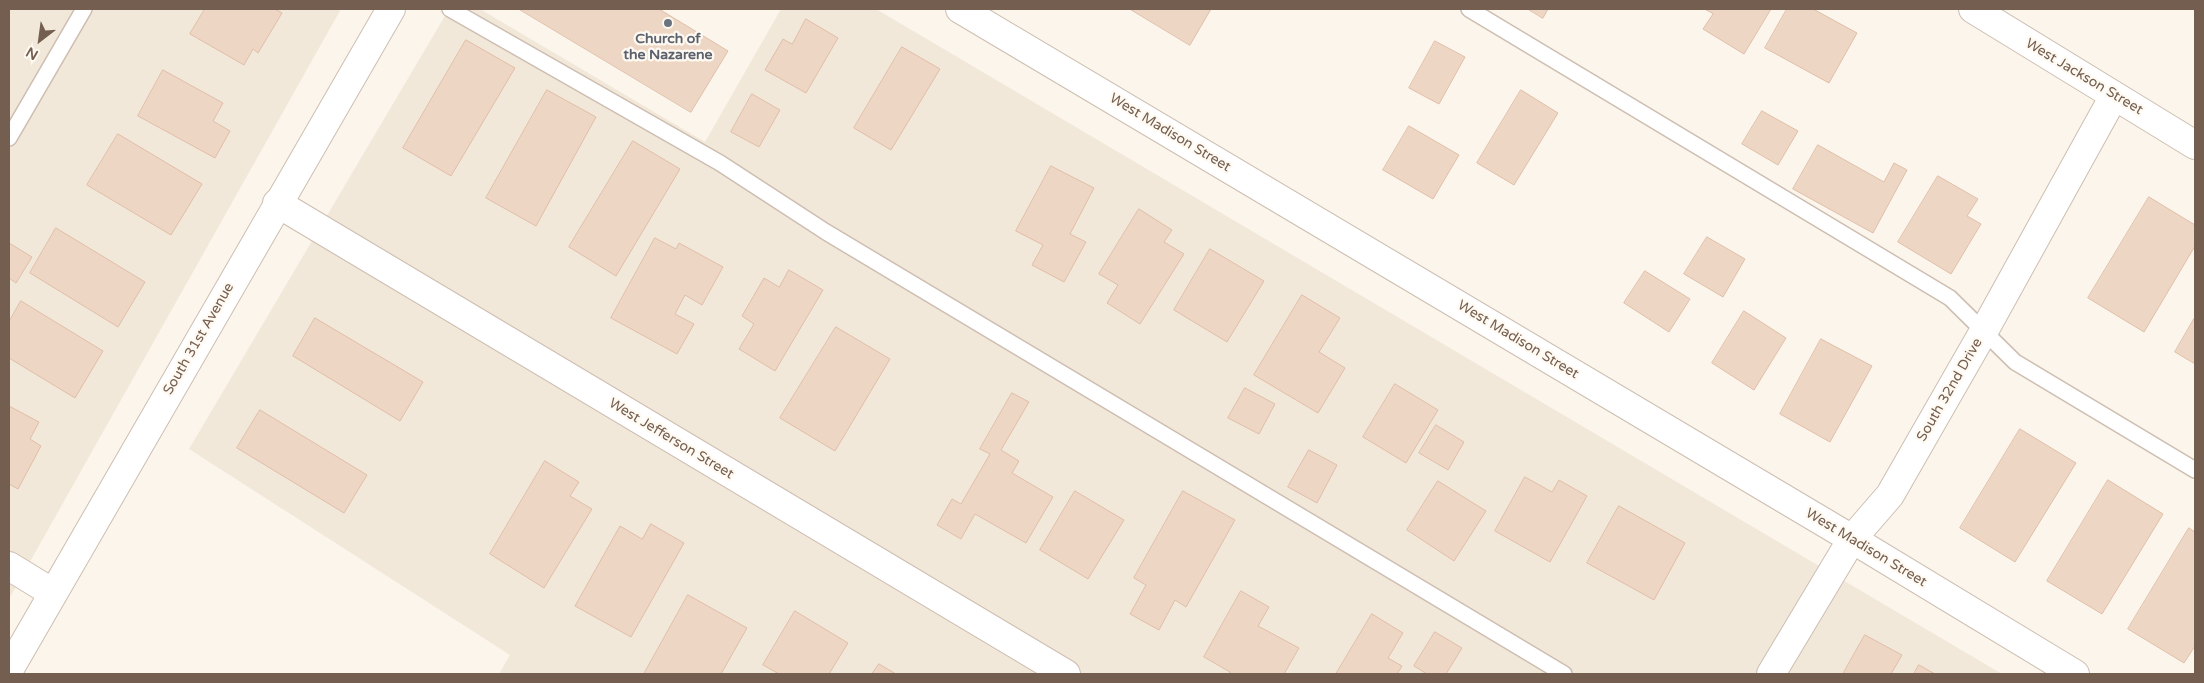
<!DOCTYPE html>
<style>
body{margin:0}
#map{position:relative;width:2204px;height:683px;overflow:hidden;background:#fbf5eb;font-family:"Varela Round",sans-serif}
canvas{display:block}
.frame{position:absolute;inset:0;border:10px solid #745e50;pointer-events:none}
.north{position:absolute;left:15px;top:15px;width:50px;height:50px;-webkit-text-stroke:4px #fef9f1;paint-order:stroke;rotate:210deg;font-size:14px;font-weight:700;line-height:20px;text-align:center;color:#745e50}
.north::after{content:'';display:block;margin:auto;width:18px;height:22px;background:#745e50;clip-path:polygon(50% 0,100% 100%,50% 72%,0 100%)}
</style>
<div id="map">
<canvas width="2204" height="683"></canvas>
<div class="frame"></div>
<div class="north">N</div>
</div>
<script>
const g = document.querySelector('canvas').getContext('2d');
g.lineJoin = 'round';
function paint(path, color) { g.fillStyle = color; g.fill(path, 'evenodd'); }
function strokePath(path, color, width, dash) { g.strokeStyle = color; g.lineWidth = width; g.lineCap = dash ? 'butt' : 'round'; g.setLineDash(dash || []); g.stroke(path); }
function drawText(font, color, halo, rows, align = 'center') {
  g.font = font + ' "Varela Round",sans-serif'; g.lineWidth = 4.5; g.setLineDash([]); g.textBaseline = 'middle'; g.strokeStyle = halo; g.fillStyle = color; for (const [text, x, y, turn = 0] of rows) {
    g.save(); g.translate(x, y); g.rotate((+turn || 0) * Math.PI / 180); g.textAlign = isNaN(turn) ? turn : align; if (halo) g.strokeText(text, 0, 0); g.fillText(text, 0, 0); g.restore();
  }
}
paint(new Path2D(`
 M9,9h332l-332,590z
 M449,9h31l225,133 76,-133h95l1126,665h-1503l11,-19 -321,-206z`), '#f2e8da');
const building = new Path2D(`
 M205,9h70l7,4 -24,40 -5,-4 -9,16 -54,-31z
 M519,9h140l69,42 -37,61z
 M1130,9h81l-21,36z
 M1528,9h20l-5,9z
 M1705,9h66l-27,45 -41,-25 10,-15z
 M1787,9h26l44,24 -28,50 -64,-35z
 M806,19l32,19 -32,55 -41,-23 18,-31 9,5z
 M466,40l49,28 -64,108 -48,-28z
 M1435,41l30,16 -26,47 -30,-16z
 M902,47l38,22 -49,81 -37,-22z
 M163,70l60,33 -10,18 17,10 -15,27 -77,-42z
 M547,90l49,27 -60,109 -50,-28z
 M1521,90l37,23 -44,72 -37,-22z
 M752,94l28,16 -21,37 -28,-15z
 M1762,111l36,20 -20,34 -36,-21z
 M1409,126l50,29 -26,44 -50,-29z
 M118,134l84,50 -31,51 -84,-50z
 M633,141l47,28 -64,107 -47,-29z
 M1818,145l66,37 10,-19 13,7 -34,63 -80,-44z
 M1051,166l43,22 -24,46 16,8 -22,40 -32,-17 11,-20 -27,-14z
 M1938,176l40,23 -11,17 14,8 -30,50 -53,-32z
 M2149,197l46,28v21l-51,86 -56,-34z
 M1139,209l33,21 -8,12 20,12 -44,70 -33,-21 11,-18 -19,-11z
 M56,228l89,54 -27,45 -88,-54z
 M1707,237l38,22 -22,38 -39,-23z
 M655,238l21,11 3,-6 44,24 -21,38 -17,-10 -10,19 19,10 -17,30 -66,-36z
 M9,243l23,14 -16,26 -7,-5z
 M1210,249l54,32 -37,61 -53,-32z
 M789,270l34,20 -48,81 -36,-22 15,-25 -12,-8 22,-38 15,9z
 M1645,271l45,28 -21,33 -45,-29z
 M1302,295l38,23 -21,34 26,16 -27,45 -64,-38z
 M21,301l82,50 -28,47 -66,-40v-36z
 M1744,311l42,27 -32,52 -42,-27z
 M2195,317v47l-20,-12z
 M315,318l108,64 -23,39 -107,-65z
 M836,327l54,32 -55,92 -55,-33z
 M1821,339l51,27 -42,76 -50,-28z
 M1395,384l43,26 -32,53 -43,-26z
 M1245,388l30,16 -16,30 -31,-16z
 M1012,393l17,9 -28,48 18,11 -7,12 41,24 -27,46 -51,-29 -14,25 -24,-14 15,-26 9,5 29,-50 -10,-5z
 M9,406l30,16 -9,17 11,7 -23,43 -9,-5z
 M260,410l107,65 -23,38 -107,-65z
 M1436,425l28,17 -16,28 -29,-17z
 M2020,429l56,34 -61,99 -55,-34z
 M1309,450l28,15 -20,38 -29,-16z
 M545,461l34,21 -9,14 22,13 -48,79 -54,-34z
 M1525,477l27,15 7,-12 28,16 -37,66 -55,-31z
 M2108,480l55,34 -61,100 -55,-33z
 M1438,481l48,30 -32,50 -47,-31z
 M1075,491l49,29 -36,59 -48,-29z
 M1183,491l52,29 -49,87 -11,-7 -16,30 -29,-16 16,-29 -12,-7z
 M1619,506l66,37 -31,57 -67,-37z
 M651,524l33,19 -53,94 -56,-31 45,-80 22,13z
 M2189,528l6,4v114l-11,17 -56,-34z
 M1241,591l28,16 -11,19 41,22 -15,26h-55l1,-2 -26,-15z
 M688,595l59,33 -26,46h-77z
 M795,611l53,32 -19,31h-50l-16,-9z
 M1372,614l31,19 -15,25 14,8 -5,8h-61z
 M1435,632l27,16 -16,26h-19l-13,-8z
 M1865,635l37,20 -11,19h-48z
 M879,664l17,10h-24z
 M1919,665l16,9h-21z`);
paint(building, '#eed6c5');
strokePath(building, '#e0bea7', 1);
const service = new Path2D(`
 M450,9l270,154 106,69 738,442
 M1469,9l481,289 65,64 180,108
 M9,138l75,-129`);
const minor = new Path2D(`
 M960,9l892,530 223,135
 M1973,9l222,136
 M277,203l789,471
 M9,566l44,27
 M1771,674l81,-135 38,-44 94,-164 130,-235`);
const tertiary = new Path2D(`
 M9,670l382,-661`);
strokePath(service, '#cdbeb1', 18);
strokePath(minor, '#cdbeb1', 30);
strokePath(tertiary, '#cdbeb1', 30);
strokePath(service, '#fff', 15);
strokePath(minor, '#fff', 28);
strokePath(tertiary, '#fff', 28);
for (const [x, y, r, color] of [
 [668,23,5,"#6b7280"]
]) { const dot = new Path2D(); dot.arc(x, y, r, 0, 2 * Math.PI); g.fillStyle = color; g.fill(dot); strokePath(dot, '#fef9f1', 2); }
drawText('bold 14px', '#5b616d', '#fef9f1', [
 ["Church of",668,39],
 ["the Nazarene",668,55]
]);
drawText('14px', '#745e50', '#fef9f1', [
 ["West Jackson Street",2084,77,31],
 ["West Madison Street",1170,133,31],
 ["South 31st Avenue",199,339,-60],
 ["West Madison Street",1518,340,31],
 ["South 32nd Drive",1950,390,-60],
 ["West Jefferson Street",671,439,31],
 ["West Madison Street",1866,548,31]
]);
</script>
